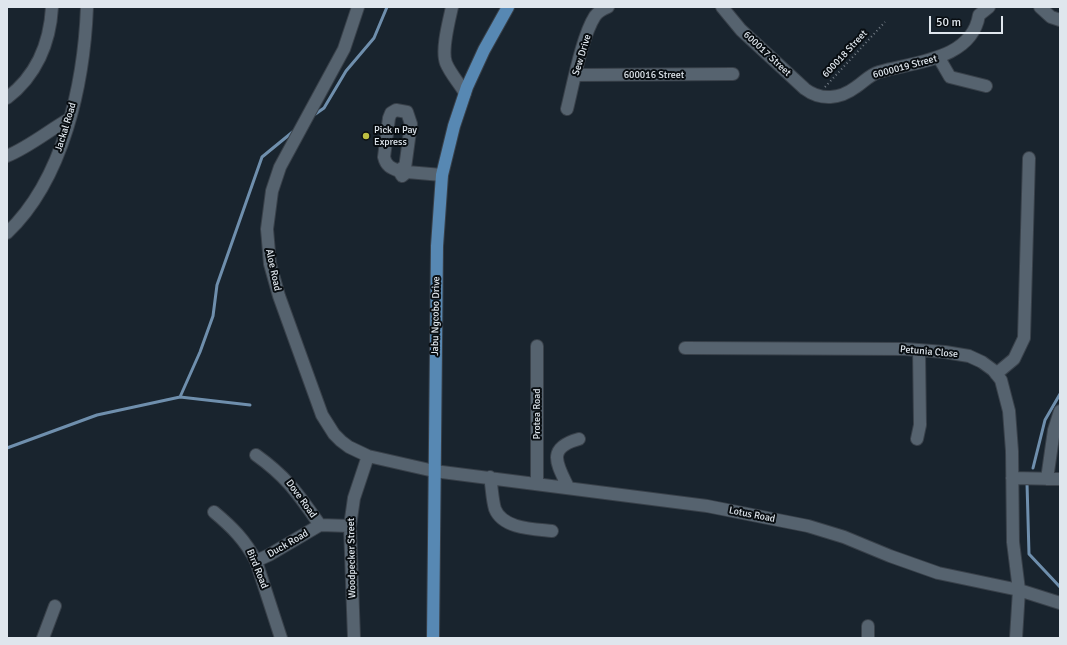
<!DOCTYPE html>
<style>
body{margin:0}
#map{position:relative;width:1067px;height:645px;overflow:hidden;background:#19242e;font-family:Signika,sans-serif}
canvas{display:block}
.frame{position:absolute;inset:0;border:8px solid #dfe6ed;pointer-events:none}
.scale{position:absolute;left:929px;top:16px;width:74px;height:18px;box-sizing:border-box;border:2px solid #dfe6ed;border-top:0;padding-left:5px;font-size:12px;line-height:14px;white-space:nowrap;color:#dfe6ed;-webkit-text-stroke:3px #080d11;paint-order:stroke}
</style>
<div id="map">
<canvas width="1067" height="645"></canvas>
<div class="frame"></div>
<div class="scale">50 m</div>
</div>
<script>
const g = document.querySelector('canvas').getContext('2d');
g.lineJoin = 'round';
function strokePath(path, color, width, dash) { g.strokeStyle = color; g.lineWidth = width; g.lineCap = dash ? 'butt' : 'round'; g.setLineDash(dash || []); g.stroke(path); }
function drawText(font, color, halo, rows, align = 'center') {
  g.font = font + ' Signika,sans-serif'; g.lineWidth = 4; g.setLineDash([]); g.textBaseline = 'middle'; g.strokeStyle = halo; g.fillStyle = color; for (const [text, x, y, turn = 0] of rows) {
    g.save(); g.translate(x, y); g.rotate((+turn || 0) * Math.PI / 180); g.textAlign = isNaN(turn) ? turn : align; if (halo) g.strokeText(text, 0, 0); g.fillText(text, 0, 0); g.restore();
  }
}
strokePath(new Path2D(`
 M314,115l10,-7 22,-37 28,-33 13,-31
 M180,397l20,-45 13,-36 4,-31 45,-128 33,-27
 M7,448l90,-33 83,-18 70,8
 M1033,468l12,-48 15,-26
 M1027,483l2,71 31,33`), '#6f8fad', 3);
const minor = new Path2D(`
 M358,7l-14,42 -64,118 -8,24 -5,38 3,35 9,32 43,119 12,19 7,7 8,6 19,9 66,15 273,35 101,20 36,11 46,19 48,17 81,17 41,13
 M452,7c-3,14 -11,43 -6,56 4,10 13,20 19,30
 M722,7l19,23 64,59c16,12 35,10 51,-2 8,-5 13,-12 23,-15 34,-10 93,-12 100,-57l10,-8
 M1040,7l11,10 9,3
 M939,58l11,19 36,9
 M575,75l158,-1
 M7,98c29,-22 43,-55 45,-91
 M567,109c6,-24 15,-73 28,-93 3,-4 8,-7 13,-9
 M7,156c22,-9 41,-25 62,-37
 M399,171l3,5 5,-4 -5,-4 -3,3c-8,-3 -13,-5 -15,-14l5,-39 2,-5 5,-3 11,2 4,12 -6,44
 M407,172l35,3
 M7,233c57,-54 77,-150 80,-226
 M685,348l220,1 40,3 24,4 13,6 11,8 8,10 8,31 3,40 1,91 6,48 -3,48
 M996,374l18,-15 10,-21 5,-180
 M917,439l3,-14 -1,-75
 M256,455c32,23 42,39 64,70
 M490,477c2,10 2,22 5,32 8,20 39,20 57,22
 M1012,478l48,1
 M1047,479l7,-49 6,-19
 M537,483v-137
 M568,487c-11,-23 -22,-39 11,-48
 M214,512c18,15 31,28 42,49l25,77
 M256,561l13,-6 51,-30 30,1
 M43,638l12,-32
 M354,638l-4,-112 4,-28 14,-42
 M868,638v-12`);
const major = new Path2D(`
 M433,638l4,-392 5,-71 12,-49 13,-39 17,-37 24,-43`);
strokePath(minor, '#39414a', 14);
strokePath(major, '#39414a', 14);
strokePath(new Path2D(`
 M825,87l60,-65`), '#757e87', 2, [1, 3]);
strokePath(minor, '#56636f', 12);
strokePath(major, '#5788b3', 12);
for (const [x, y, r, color] of [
 [366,136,4,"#bdbf42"]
]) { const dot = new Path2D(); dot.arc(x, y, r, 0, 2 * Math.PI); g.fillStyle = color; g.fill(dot); strokePath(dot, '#080d11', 1.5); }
drawText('10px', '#dfe6ed', '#080d11', [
 ["600017 Street",767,54,43],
 ["600018 Street",845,54,-47],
 ["Sew Drive",582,55,-73],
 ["6000019 Street",905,67,-15],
 ["600016 Street",654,75],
 ["Jackal Road",66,127,-73],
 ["Aloe Road",273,270,78],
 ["Jabu Ngcobo Drive",436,316,-89],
 ["Petunia Close",929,352,5],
 ["Protea Road",537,414,-90],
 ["Dove Road",301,499,54],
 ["Lotus Road",752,515,11],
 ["Duck Road",288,544,-30],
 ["Woodpecker Street",352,558,-91],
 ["Bird Road",257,569,68]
]);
drawText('10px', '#dfe6ed', '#080d11', [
 ["Pick n Pay",374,130],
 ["Express",374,142]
], 'left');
</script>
